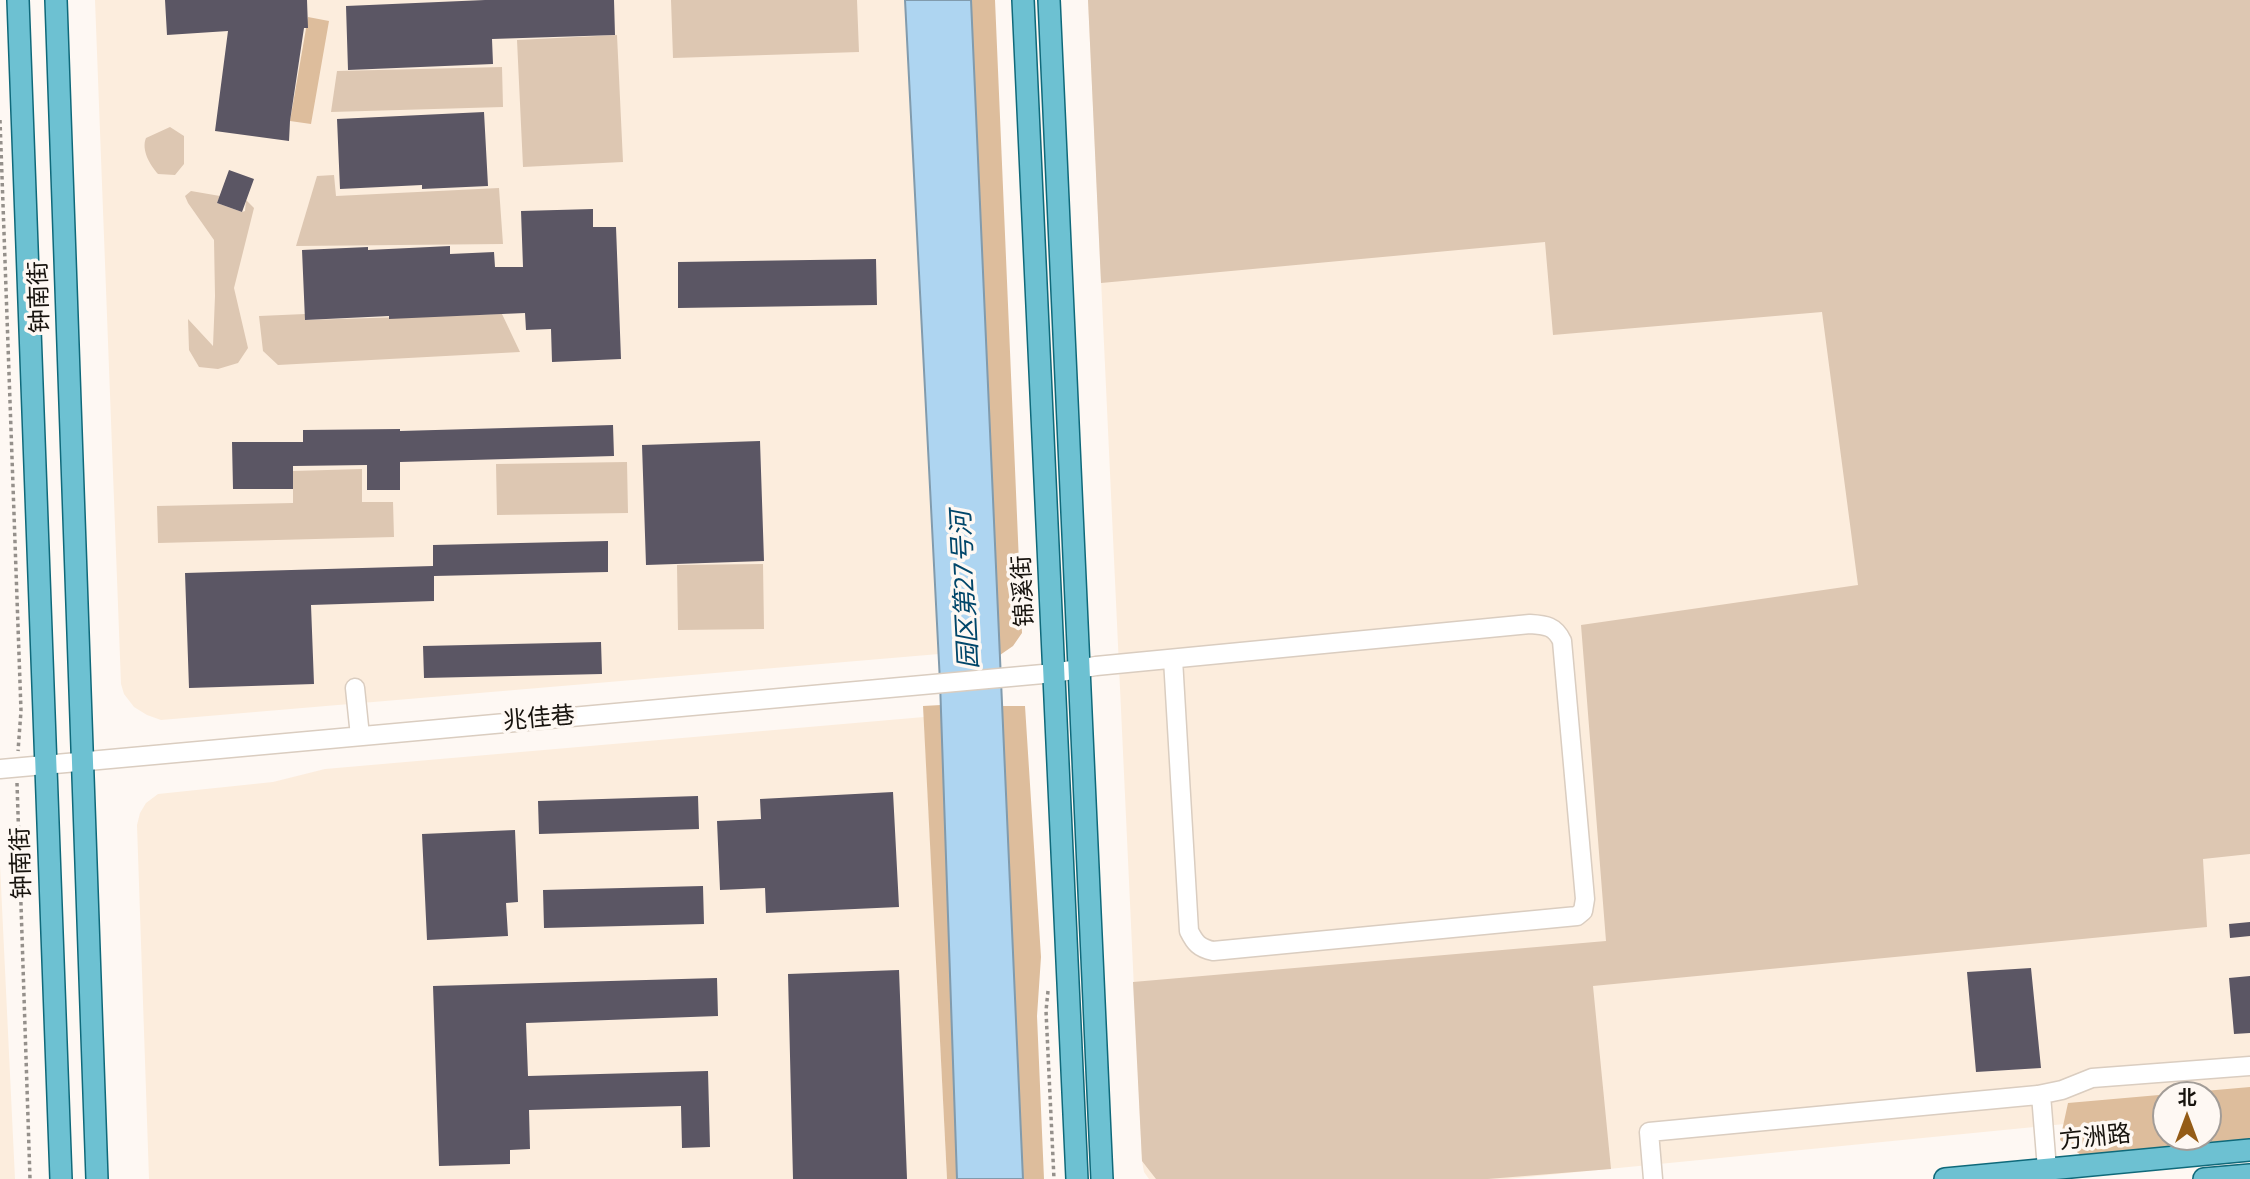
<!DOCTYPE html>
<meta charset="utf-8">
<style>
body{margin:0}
#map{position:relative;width:2250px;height:1179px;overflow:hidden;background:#fef8f3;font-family:"Open Sans","Noto Sans SC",sans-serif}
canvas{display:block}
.north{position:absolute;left:2152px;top:1081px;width:70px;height:70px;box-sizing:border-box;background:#fef8f3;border:2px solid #a29c97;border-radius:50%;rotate:0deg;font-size:19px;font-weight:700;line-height:28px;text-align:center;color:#17130e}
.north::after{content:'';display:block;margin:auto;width:24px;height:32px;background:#945c17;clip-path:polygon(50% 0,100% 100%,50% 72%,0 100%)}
</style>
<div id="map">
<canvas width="2250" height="1179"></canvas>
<div class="north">北</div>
</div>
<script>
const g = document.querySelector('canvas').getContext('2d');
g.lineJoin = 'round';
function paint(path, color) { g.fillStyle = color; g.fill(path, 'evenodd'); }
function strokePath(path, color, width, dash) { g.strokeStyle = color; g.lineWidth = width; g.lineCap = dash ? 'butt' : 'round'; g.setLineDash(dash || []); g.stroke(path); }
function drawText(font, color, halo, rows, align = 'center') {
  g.font = font + ' "Open Sans","Noto Sans SC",sans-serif'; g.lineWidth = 7; g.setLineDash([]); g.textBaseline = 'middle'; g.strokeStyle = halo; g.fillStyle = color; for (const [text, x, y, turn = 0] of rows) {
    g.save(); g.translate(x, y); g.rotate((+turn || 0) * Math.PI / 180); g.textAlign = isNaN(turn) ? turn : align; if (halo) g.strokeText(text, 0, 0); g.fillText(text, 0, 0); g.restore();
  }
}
paint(new Path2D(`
 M95,0h810l34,654 -778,66 -14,-5 -13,-8 -10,-13 -3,-10z
 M1088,0h1162v1105l-42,-10h-42v19l-659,65h-358l-5,-7 -2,-11z
 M924,717l23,462h-798l-12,-354 3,-12 6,-10 12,-9 115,-12 52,-13z
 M0,865l15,314h-15z`), '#fceddd');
paint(new Path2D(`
 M671,0h186l2,52 -186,6z
 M1088,0h1162v854l-47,5 4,68 -614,59 18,183 -123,10h-332l-14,-18 -9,-179 473,-41 -25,-316 277,-40 -36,-273 -269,23 -8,-93 -444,41z
 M617,35l6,127 -100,5 -6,-127z
 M502,67l1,40 -172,5 6,-41z
 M170,127l14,9v28l-9,11 -17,-1c-8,-9 -17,-24 -12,-36z
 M334,175l2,21 163,-8 4,56 -207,2 21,-70z
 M191,191l29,5 -3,7 25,9 3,-1 1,-11 8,8 -20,80 14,60 -10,15 -20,6 -19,-2 -10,-17 -1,-31 25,27 2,-50 -1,-56 -26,-37 -3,-7z
 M305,314l1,6 196,-6 18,38 -242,13 -15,-14 -4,-35z
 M627,462l1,51 -131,2 -1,-51z
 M362,469v33h31l1,35 -236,6 -1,-37 136,-3v-32z
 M763,564l1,65 -86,1 -1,-65z`), '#ddc7b2');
paint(new Path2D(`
 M971,0h24l27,633 -9,13 -13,9z
 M308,17l21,4 -18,103 -21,-3z
 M941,705l16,474h-10l-24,-473z
 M1002,706h23l16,251 -4,59 7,163h-21z
 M2250,1087v53l-169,15 -21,-15 8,-37zM2166,1095h42v42h-42z`), '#ddbd9c');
const water = new Path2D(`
 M905,0h66l52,1179h-66l-17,-497z`);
paint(water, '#aed5f1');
strokePath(water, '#819bad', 2);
paint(new Path2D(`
 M165,0h142l1,28h-4l-14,93 -1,20 -74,-10 13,-100 -61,4z
 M485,0h129l1,35 -123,4 1,25 -145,6 -2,-64z
 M484,112l4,74 -66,3v-4l-82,4 -3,-70z
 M229,170l25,9 -12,33 -25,-9z
 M593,209v18h23l5,132 -69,3 -1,-33 -25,1 -1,-17 -136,6v-3l-84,4 -3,-70 66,-3v3l82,-4v8l44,-2 1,15h28l-2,-56z
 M876,259l1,46 -199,3v-46z
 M613,425l1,31 -214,6v28h-33v-25l-74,1v23h-60l-1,-47h71v-12l97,-1v2z
 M760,441l4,120 -118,4 -4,-120z
 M608,541v31l-174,4v25l-123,4 3,79 -125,4 -4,-115 248,-7v-21z
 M601,642l1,32 -178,4 -1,-32z
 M893,792l6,115 -133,6 -1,-25 -45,2 -3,-69 44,-2 -1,-20z
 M698,796l1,33 -160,5 -1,-33z
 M515,830l3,72 -12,1 2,33 -81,4 -5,-106z
 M703,886l1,38 -160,4 -1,-38z
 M2250,922v14l-20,2 -1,-14z
 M2031,968l10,100 -65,4 -9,-100z
 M899,970l8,209h-114l-5,-205z
 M2250,976v57l-16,1 -5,-56z
 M717,978l1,38 -192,7 2,53 180,-5 2,76 -28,1 -1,-42 -152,4 1,39 -20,1v14l-71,2 -6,-180z`), '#5b5664');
const minor = new Path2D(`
 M355,688l5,48
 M0,769l1054,-96 42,-7 434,-42c16,1 25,2 32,17l23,258 -2,12 -6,5 -364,35c-14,-3 -18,-8 -24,-20l-16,-272
 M2041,1095l6,74
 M1653,1179l-4,-47 389,-37 24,-5 30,-12 158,-12`);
const major = new Path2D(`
 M18,0l43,1179
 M56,0l41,1179
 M1023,0l54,1179
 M1049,0l53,1179
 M1945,1179l305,-29
 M2204,1179l46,-4`);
strokePath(minor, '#dacdc0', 21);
strokePath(major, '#0f697a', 24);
strokePath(new Path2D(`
 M0,120l21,591 -3,40
 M17,783l13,396
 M1048,991l-2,20 8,168`), '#95908b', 3.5, [3.5, 3.5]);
strokePath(minor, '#fff', 18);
strokePath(major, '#6dc1d2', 21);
drawText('24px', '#17130e', '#fef8f3', [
 ["钟南街",40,297,-92],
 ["锦溪街",1024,591,-93],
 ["兆佳巷",539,719,-5],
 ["钟南街",22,863,-92],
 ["方洲路",2095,1138,-6]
]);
drawText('italic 26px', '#00466a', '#fef8f3', [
 ["园区第27号河",966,590,-93]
]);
</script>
